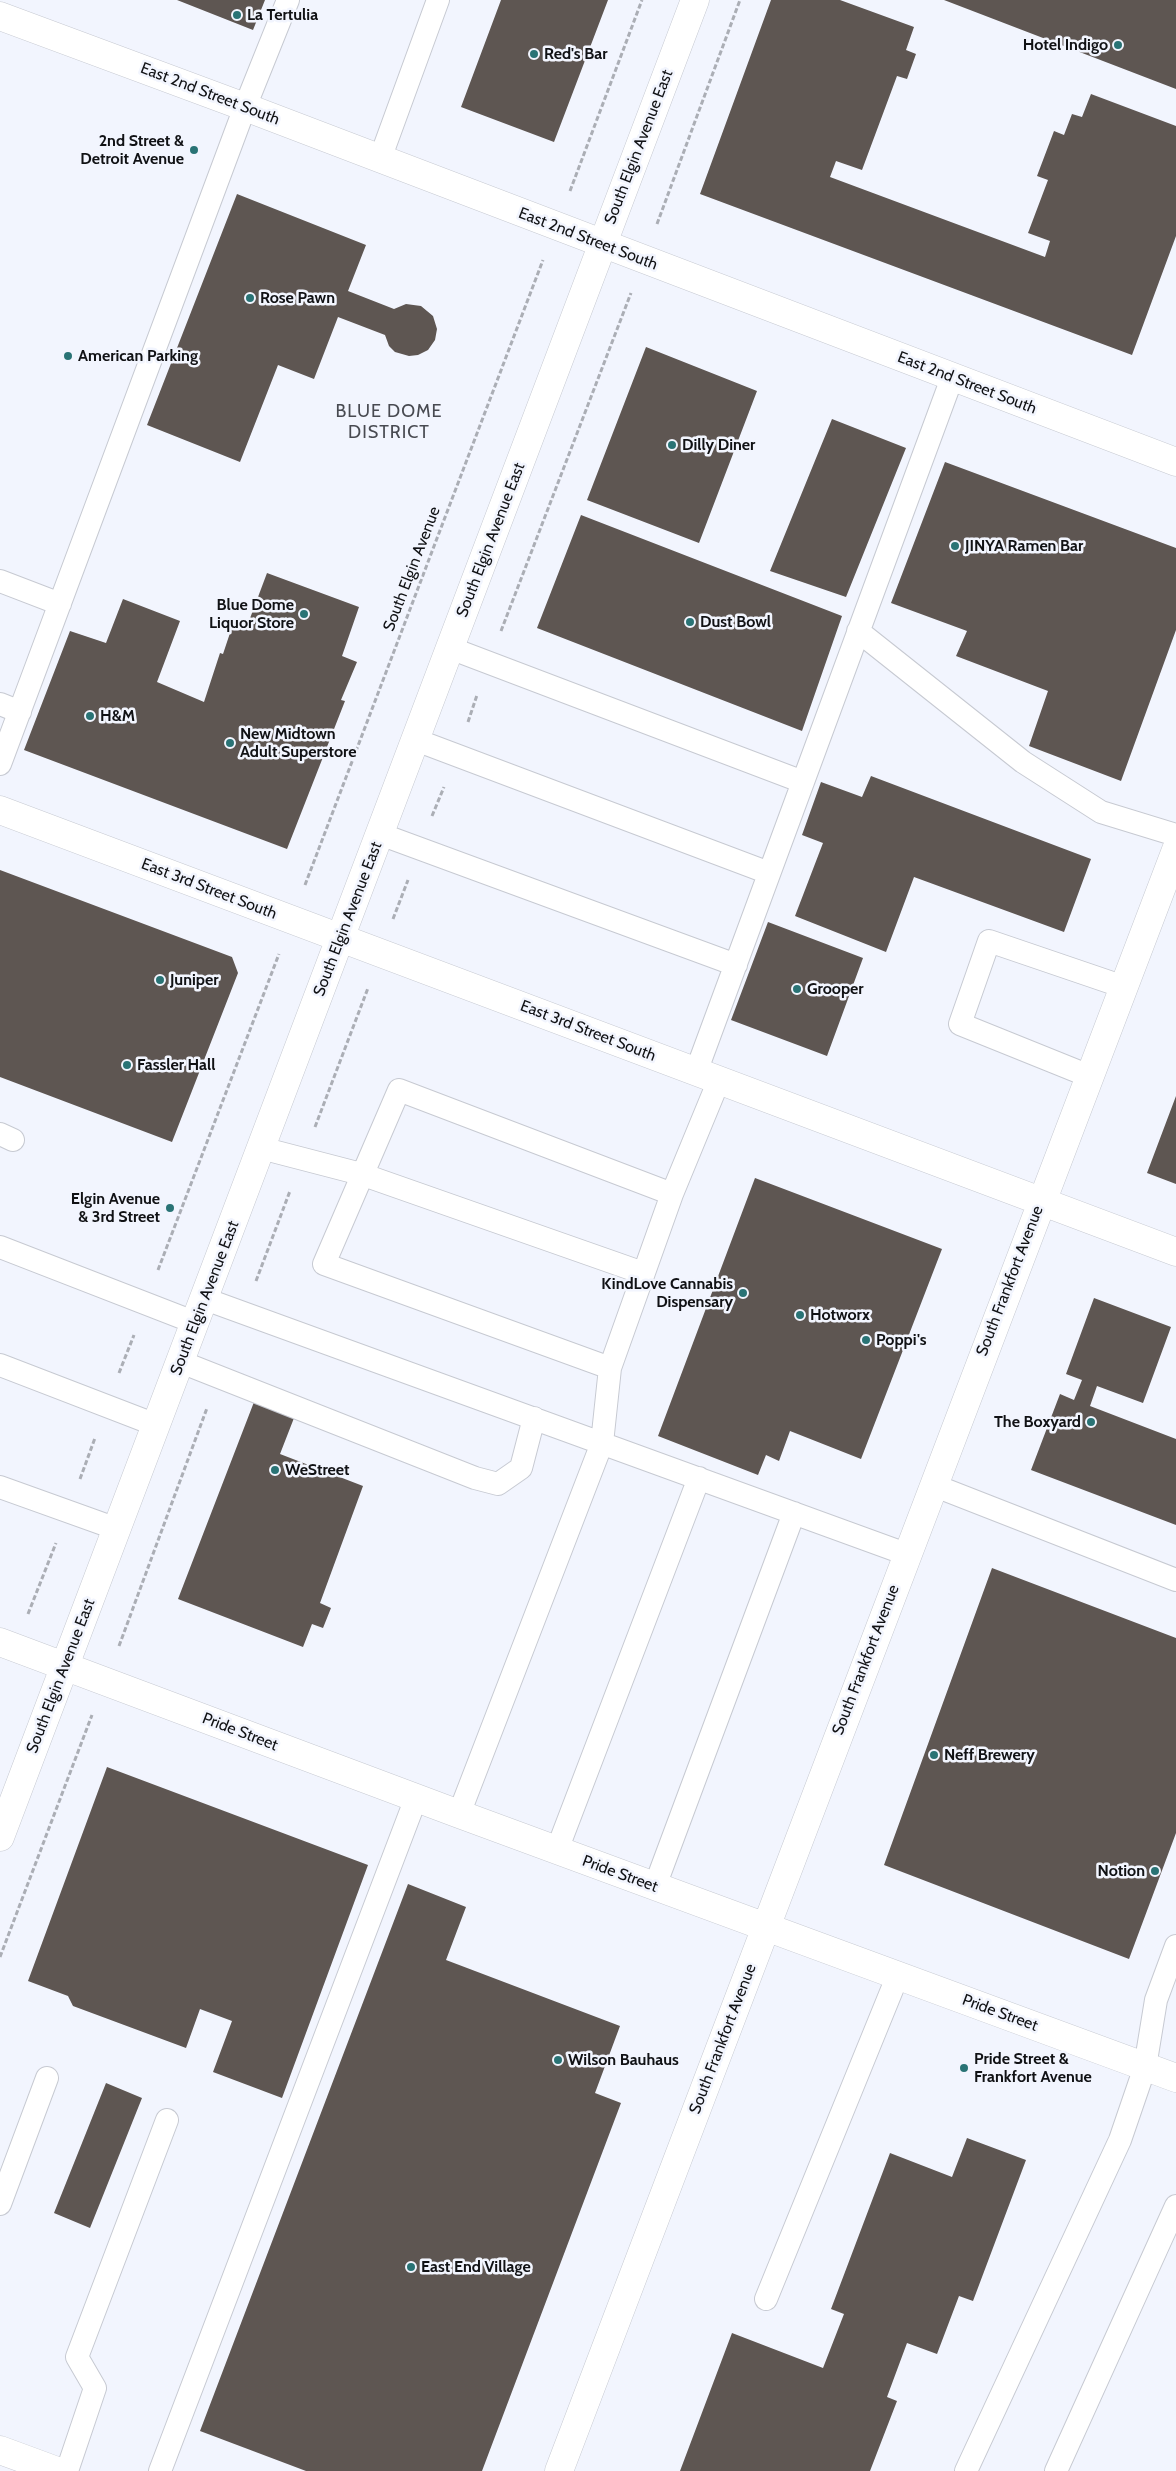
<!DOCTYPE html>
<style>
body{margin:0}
canvas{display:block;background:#f2f5fe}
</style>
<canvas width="1176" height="2471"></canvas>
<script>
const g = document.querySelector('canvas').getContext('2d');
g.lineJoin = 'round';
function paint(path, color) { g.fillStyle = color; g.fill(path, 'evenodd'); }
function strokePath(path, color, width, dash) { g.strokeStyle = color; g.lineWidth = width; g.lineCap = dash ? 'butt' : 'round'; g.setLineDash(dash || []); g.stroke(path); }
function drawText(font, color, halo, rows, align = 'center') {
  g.font = font + ' Cabin,sans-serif'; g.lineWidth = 5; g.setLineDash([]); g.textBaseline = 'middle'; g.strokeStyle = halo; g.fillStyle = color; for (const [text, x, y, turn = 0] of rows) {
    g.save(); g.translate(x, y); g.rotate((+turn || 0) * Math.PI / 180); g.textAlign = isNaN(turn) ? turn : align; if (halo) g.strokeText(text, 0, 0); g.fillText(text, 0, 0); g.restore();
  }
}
paint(new Path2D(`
 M177,0h88l-12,30z
 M501,0h107l-54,142 -93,-35z
 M771,0h69l74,27 -8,23 10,4 -9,25 -10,-3 -35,94 -26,-9 -6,16 215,80 5,-16 -22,-8 20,-53 -11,-4 17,-45 10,4 8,-21 10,3 9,-23 85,32v110l-44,119 -432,-161z
 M944,0h232v89z
 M237,194l129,51 -18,46 46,18 12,-5 15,2 12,10 4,13 -2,11 -7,10 -10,5 -9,1 -14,-4 -6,-6 -4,-11 -47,-18 -24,62 -36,-14 -38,97 -93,-37z
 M646,347l111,44 -58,152 -112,-43z
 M832,419l74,29 -60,149 -76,-26z
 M945,462l231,86v82l-55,151 -92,-35 19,-55 -92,-35 11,-25 -76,-28z
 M581,515l261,101 -40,115 -265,-103z
 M267,573l92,34 -17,49 15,6 -16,38 4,1 -58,148 -263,-99 46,-119 36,12 17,-44 57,22 -23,61 47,20 16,-49 3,1 12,-36 14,3z
 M871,776l220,83 -27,73 -150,-55 -28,75 -91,-36 28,-73 -21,-8 19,-53 41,15z
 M0,870l232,87 6,16 -66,169 -172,-65z
 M768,922l95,36 -36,98 -96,-36z
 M1176,1096v88l-29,-11z
 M755,1178l187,71 -81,210 -71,-28 -11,30 -13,-6 -8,20 -100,-39z
 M1094,1298l77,29 -28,76 -46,-17 -7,20 86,33v86l-145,-55 29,-76 14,6 8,-20 -16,-6z
 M254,1402l40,16 -14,36 83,32 -43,117 11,5 -8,20 -11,-4 -9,23 -125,-48z
 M992,1568l184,70v195l-47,126 -245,-94z
 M107,1767l261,98 -86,233 -69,-26 19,-51 -32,-12 -14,39 -113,-42 -5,-10 -40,-15z
 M408,1884l58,23 -20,53 174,66 -25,67 26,10 -139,368h-176l-106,-40z
 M106,2083l36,15 -52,130 -36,-15z
 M967,2138l59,22 -53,141 -14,-5 -22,58 -30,-11 -20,54 10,4 -27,70h-190l52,-138 91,35 21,-54 -13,-5 59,-156 62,24z`), '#5e5652');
const lane = new Path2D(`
 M380,159l58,-159
 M0,581l60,23
 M858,631l165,131 78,50 75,23
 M450,648l353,134
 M0,704l20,8
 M416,740l353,133
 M0,764l245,-657 43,-107
 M380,834l356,131
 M696,1072l256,-694
 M1089,1076l-129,-52 29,-83 135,46
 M0,1134l13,6
 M261,1148l100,26 282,99
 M0,1247l196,76
 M205,1299l701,255
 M181,1362l294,116 23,6 23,-16 13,-50
 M0,1365l156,60
 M610,1368l-286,-104 75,-174 273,104
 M933,1485l243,95
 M0,1487l117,42
 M459,1814l143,-371 8,-75 62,-174 47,-114
 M557,1850l142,-372
 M655,1886l139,-373
 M0,2204l47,-126
 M766,2299l132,-324
 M67,2471l28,-83 -18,-31 90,-237
 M160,2471l256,-673
 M966,2471l154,-331 25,-73 11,-67 20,-54
 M1056,2471l120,-265`);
const secondary = new Path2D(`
 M0,810l1176,442
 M0,1642l459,172 717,264
 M0,1837l695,-1837
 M0,2450l57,21
 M559,2471l617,-1621`);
const primary = new Path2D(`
 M0,16l245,91 931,355`);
strokePath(lane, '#c7cad2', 24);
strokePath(secondary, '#c7cad2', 29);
strokePath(primary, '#c7cad2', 29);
strokePath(new Path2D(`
 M570,191l72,-191
 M657,224l83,-224
 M501,631l130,-338
 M468,722l9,-27
 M432,816l12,-29
 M305,885l238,-625
 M393,919l15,-39
 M315,1127l53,-139
 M158,1270l121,-316
 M256,1281l34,-90
 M119,1373l15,-38
 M80,1479l15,-41
 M28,1614l28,-71
 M119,1646l88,-238
 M0,1957l92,-242`), '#abaeb5', 3, [5, 2.5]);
strokePath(lane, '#fff', 22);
strokePath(secondary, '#fff', 28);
strokePath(primary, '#fff', 28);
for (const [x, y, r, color] of [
 [237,15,5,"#297375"],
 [1118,45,5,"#297375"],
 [534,54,5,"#297375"],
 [194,150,5,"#297375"],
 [250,298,5,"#297375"],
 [68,356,5,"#297375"],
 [672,445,5,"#297375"],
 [955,546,5,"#297375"],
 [304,614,5,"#297375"],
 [690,622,5,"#297375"],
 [90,716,5,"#297375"],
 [230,743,5,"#297375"],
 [160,980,5,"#297375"],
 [797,989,5,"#297375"],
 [127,1065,5,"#297375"],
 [170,1208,5,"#297375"],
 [743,1293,5,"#297375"],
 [800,1315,5,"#297375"],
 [866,1340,5,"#297375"],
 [1091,1422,5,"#297375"],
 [275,1470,5,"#297375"],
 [934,1755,5,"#297375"],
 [1155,1871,5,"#297375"],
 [558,2060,5,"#297375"],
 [964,2068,5,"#297375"],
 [411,2267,5,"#297375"]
]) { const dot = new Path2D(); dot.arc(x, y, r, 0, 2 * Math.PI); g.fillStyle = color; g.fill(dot); strokePath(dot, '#f2f5fe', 2); }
drawText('bold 16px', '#111215', '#f2f5fe', [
 ["La Tertulia",247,15],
 ["Hotel Indigo",1108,45,"right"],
 ["Red's Bar",544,54],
 ["2nd Street &",184,141,"right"],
 ["Detroit Avenue",184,159,"right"],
 ["Rose Pawn",260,298],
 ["American Parking",78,356],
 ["Dilly Diner",682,445],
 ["JINYA Ramen Bar",965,546],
 ["Blue Dome",294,605,"right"],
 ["Liquor Store",294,623,"right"],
 ["Dust Bowl",700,622],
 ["H&M",100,716],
 ["New Midtown",240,734],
 ["Adult Superstore",240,752],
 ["Juniper",170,980],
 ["Grooper",807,989],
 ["Fassler Hall",137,1065],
 ["Elgin Avenue",160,1199,"right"],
 ["& 3rd Street",160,1217,"right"],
 ["KindLove Cannabis",733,1284,"right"],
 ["Dispensary",733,1302,"right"],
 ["Hotworx",810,1315],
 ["Poppi's",876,1340],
 ["The Boxyard",1081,1422,"right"],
 ["WeStreet",285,1470],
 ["Neff Brewery",944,1755],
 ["Notion",1145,1871,"right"],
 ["Pride Street &",974,2059],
 ["Frankfort Avenue",974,2077],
 ["Wilson Bauhaus",568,2060],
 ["East End Village",421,2267]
], 'left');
drawText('16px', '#111215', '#f2f5fe', [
 ["East 2nd Street South",210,94,21],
 ["South Elgin Avenue East",639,147,-69],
 ["East 2nd Street South",588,239,21],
 ["East 2nd Street South",967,383,21],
 ["South Elgin Avenue East",491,540,-69],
 ["South Elgin Avenue",412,569,-69],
 ["East 3rd Street South",209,889,21],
 ["South Elgin Avenue East",348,919,-69],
 ["East 3rd Street South",588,1031,21],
 ["South Frankfort Avenue",1010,1281,-69],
 ["South Elgin Avenue East",205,1298,-69],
 ["South Frankfort Avenue",866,1660,-69],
 ["South Elgin Avenue East",61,1676,-69],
 ["Pride Street",240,1732,21],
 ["Pride Street",620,1874,20],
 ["Pride Street",1000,2013,20],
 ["South Frankfort Avenue",723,2039,-69]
]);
g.letterSpacing = '1px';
drawText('18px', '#484a51', '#f2f5fe', [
 ["BLUE DOME",389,412],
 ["DISTRICT",389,433]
]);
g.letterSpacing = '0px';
</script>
